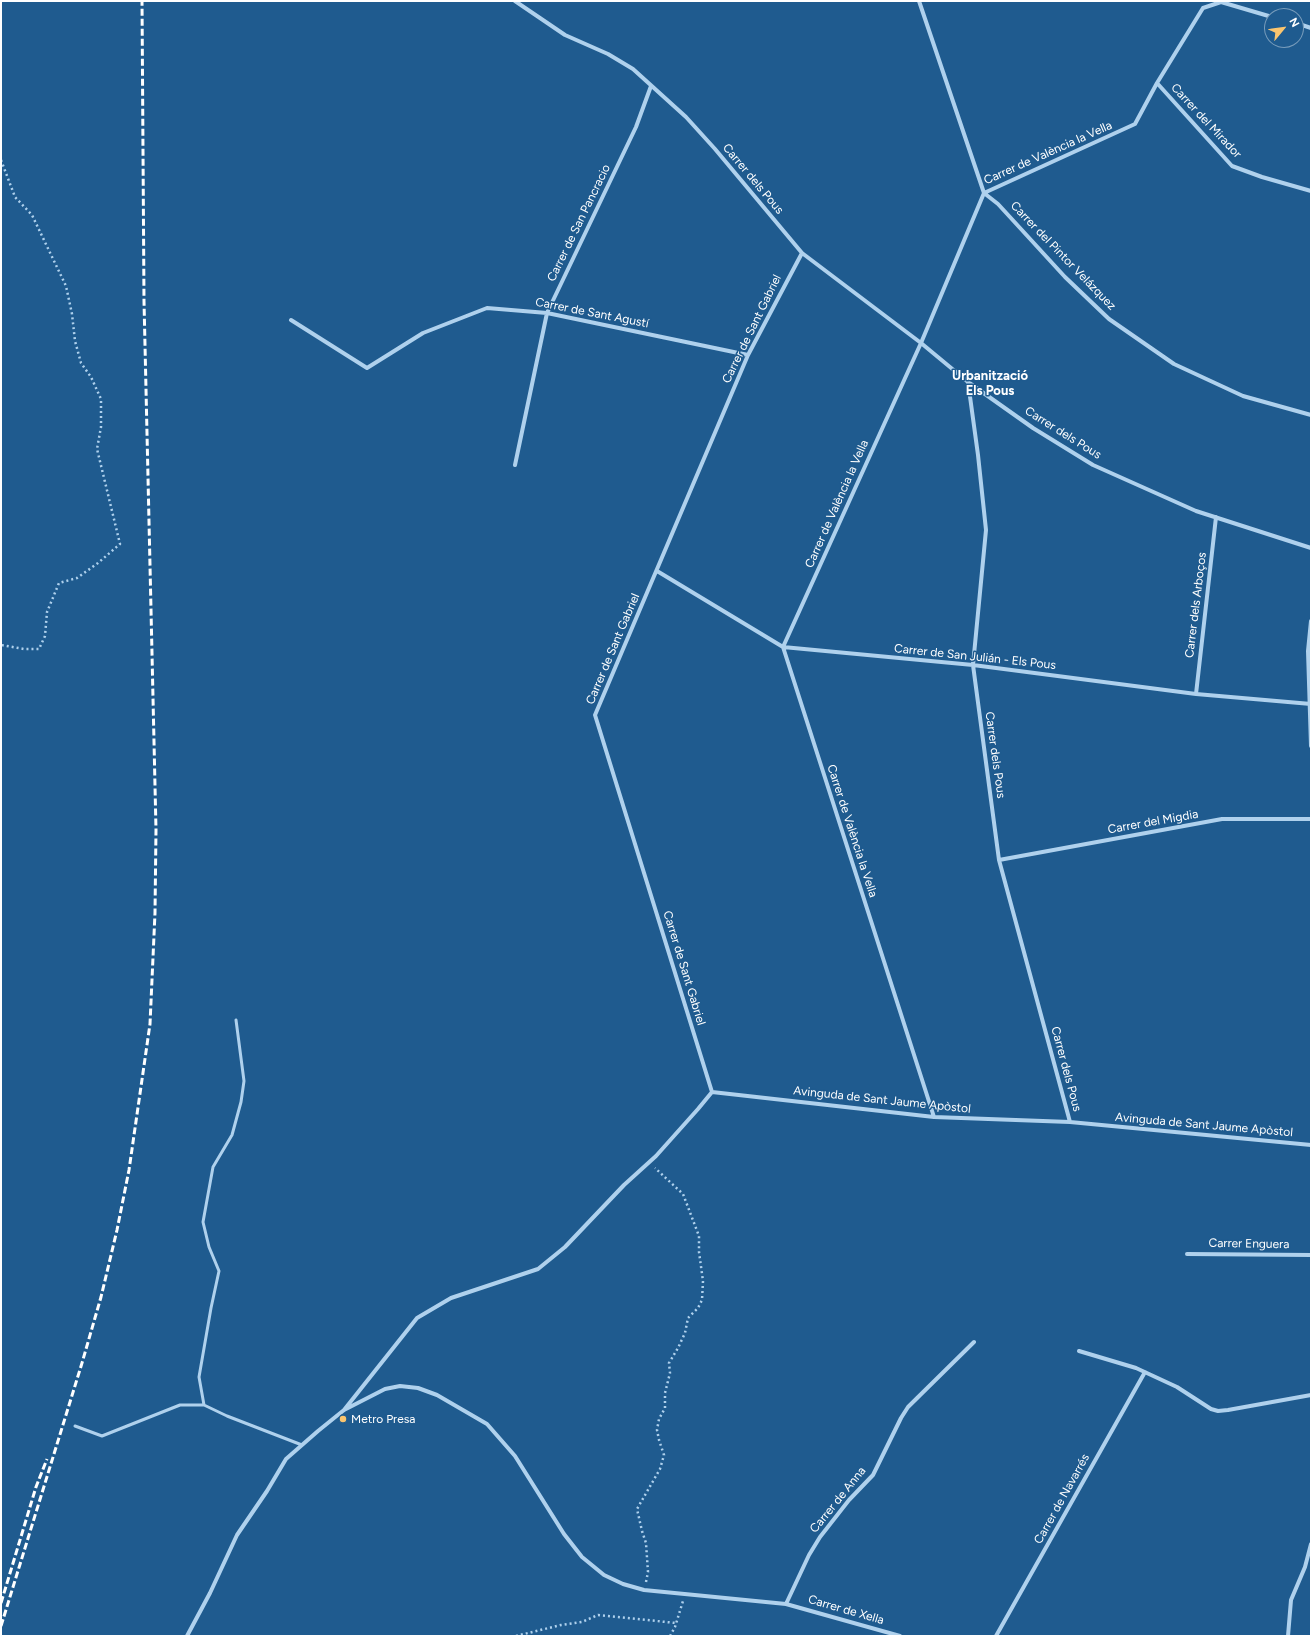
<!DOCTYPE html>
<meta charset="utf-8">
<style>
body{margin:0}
#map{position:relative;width:1312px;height:1637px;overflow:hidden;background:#1f5b8f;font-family:Figtree,sans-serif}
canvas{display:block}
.frame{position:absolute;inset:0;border:2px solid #fff;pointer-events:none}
.north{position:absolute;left:1264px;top:8px;width:40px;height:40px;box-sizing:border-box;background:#1f5b8f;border:1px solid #799dbc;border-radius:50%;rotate:61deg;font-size:11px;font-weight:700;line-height:16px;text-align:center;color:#fff}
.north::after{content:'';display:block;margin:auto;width:14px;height:18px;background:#fac56f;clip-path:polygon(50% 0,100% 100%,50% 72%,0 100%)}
</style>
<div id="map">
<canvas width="1312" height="1637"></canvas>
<div class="frame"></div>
<div class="north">N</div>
</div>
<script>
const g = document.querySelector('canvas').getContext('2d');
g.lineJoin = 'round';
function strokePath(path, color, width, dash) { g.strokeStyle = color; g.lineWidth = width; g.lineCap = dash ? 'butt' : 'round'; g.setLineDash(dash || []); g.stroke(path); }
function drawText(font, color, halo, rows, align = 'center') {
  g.font = font + ' Figtree,sans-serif'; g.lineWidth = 3; g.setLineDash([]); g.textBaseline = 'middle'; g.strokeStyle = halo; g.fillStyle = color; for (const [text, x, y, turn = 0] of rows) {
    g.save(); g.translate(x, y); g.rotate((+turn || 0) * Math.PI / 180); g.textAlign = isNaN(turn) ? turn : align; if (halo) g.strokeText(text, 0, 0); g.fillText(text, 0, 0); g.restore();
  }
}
strokePath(new Path2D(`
 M1,160l14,37 17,18 34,71 6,28 3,27 6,22 10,14 10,22v28l-4,22 23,95 -22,19 -21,15 -18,5 -12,29 -2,24 -6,13h-15l-23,-4
 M646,1582l2,-10 -2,-29 -4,-12 -5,-22 23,-40 4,-14 -5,-15 -2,-10 2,-11 6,-11v-15l5,-20 -1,-10 9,-15 7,-15 3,-15 10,-10 4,-8 1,-19 -4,-29v-16l-16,-42 -28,-26
 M516,1636l45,-11 21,-3 16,-7 78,8
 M670,1636l5,-9 8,-26`), '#afd1ed', 2.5, [2, 3]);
strokePath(new Path2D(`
 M236,1020l8,61 -3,21 -9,33 -19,32 -10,55 6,25 10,24 -8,37 -12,69 5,28 23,11 75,29
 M75,1426l27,10 78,-31h24`), '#afd1ed', 3);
strokePath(new Path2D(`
 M515,1l50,34 43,19 25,15 53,48 29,32 87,104 119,90 47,39 65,46 60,37 103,46 115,37
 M919,1l65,192 14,11 67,73 44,42 65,45 69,32 68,19
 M1296,23l15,5
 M1157,83l75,83 30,11 49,14
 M291,320l76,48 56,-35 64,-25 60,5 201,42
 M968,382l10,73 8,75 -13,135 26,195 71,262
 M515,465l32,-152 89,-186 15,-41
 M657,571l126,76 190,18 223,29 115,10
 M1311,621l-3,30 3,95
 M1196,694l20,-177
 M999,860l223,-41h89
 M712,1092l-117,-377 153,-360 54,-102
 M934,1117l-151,-470 138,-304 63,-150 151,-69 22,-41 46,-75 18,-6 51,15
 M1187,1254l124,1
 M1079,1351l57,17 41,19 34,22 7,2 10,-1 83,-15
 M344,1410l73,-92 34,-20 87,-29 27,-22 59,-62 32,-29 42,-47 14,-17 222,25 136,5 241,23
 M786,1604l23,-49 11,-18 29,-37 24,-25 28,-57 7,-11 66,-65
 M187,1636l23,-43 27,-58 30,-44 19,-32 32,-28 26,-21 41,-21 15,-3 18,2 19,7 50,29 28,32 49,78 18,23 22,18 19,9 21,6 142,14 114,32
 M996,1636l149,-264
 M1288,1636l3,-36 14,-33 6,-23`), '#afd1ed', 4);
strokePath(new Path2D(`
 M1,1603l35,-116 11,-28
 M1,1626l81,-263 19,-66 16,-67 12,-60 21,-146 5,-111 1,-83 -12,-529 -2,-300`), '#fff', 3, [7, 3]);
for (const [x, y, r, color] of [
 [343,1419,4,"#fac56f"]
]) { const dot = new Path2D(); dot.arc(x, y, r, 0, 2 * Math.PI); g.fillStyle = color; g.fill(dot); strokePath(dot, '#1f5b8f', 1.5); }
drawText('12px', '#fff', '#1f5b8f', [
 ["Carrer del Mirador",1206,121,47],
 ["Carrer de València la Vella",1048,153,-24],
 ["Carrer dels Pous",753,179,50],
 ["Carrer de San Pancracio",579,223,-64],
 ["Carrer del Pintor Velázquez",1063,256,46],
 ["Carrer de Sant Agustí",592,313,11],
 ["Carrer de Sant Gabriel",752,329,-64],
 ["Carrer dels Pous",1063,433,32],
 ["Carrer de València la Vella",837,504,-66],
 ["Carrer dels Arboços",1196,605,-83],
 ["Carrer de Sant Gabriel",613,649,-67],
 ["Carrer de San Julián - Els Pous",975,657,6],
 ["Carrer dels Pous",995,755,82],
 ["Carrer del Migdia",1153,822,-10],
 ["Carrer de València la Vella",852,831,72],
 ["Carrer de Sant Gabriel",684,968,73],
 ["Carrer dels Pous",1066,1069,75],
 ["Avinguda de Sant Jaume Apòstol",882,1100,6],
 ["Avinguda de Sant Jaume Apòstol",1204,1125,5],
 ["Carrer Enguera",1249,1244,1],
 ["Carrer de Navarrés",1062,1499,-61],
 ["Carrer de Anna",838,1500,-51],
 ["Carrer de Xella",846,1610,16]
]);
drawText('12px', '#fff', '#1f5b8f', [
 ["Metro Presa",351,1419]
], 'left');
drawText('bold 13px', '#fff', '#1f5b8f', [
 ["Urbanització",990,376],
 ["Els Pous",990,391]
]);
</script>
